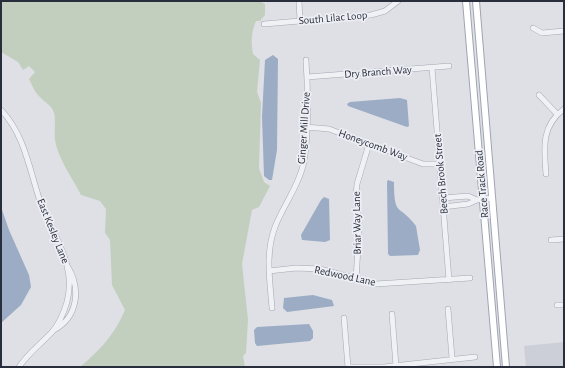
<!DOCTYPE html>
<style>
body{margin:0}
#map{position:relative;width:565px;height:368px;overflow:hidden;background:#dee0e6;font-family:"Alegreya Sans",sans-serif}
canvas{display:block}
.frame{position:absolute;inset:0;border:2px solid #282e3c;pointer-events:none}
</style>
<div id="map">
<canvas width="565" height="368"></canvas>
<div class="frame"></div>
</div>
<script>
const g = document.querySelector('canvas').getContext('2d');
g.lineJoin = 'round';
function paint(path, color) { g.fillStyle = color; g.fill(path, 'evenodd'); }
function strokePath(path, color, width, dash) { g.strokeStyle = color; g.lineWidth = width; g.lineCap = dash ? 'butt' : 'round'; g.setLineDash(dash || []); g.stroke(path); }
function drawText(font, color, halo, rows, align = 'center') {
  g.font = font + ' "Alegreya Sans",sans-serif'; g.lineWidth = 3.5; g.setLineDash([]); g.textBaseline = 'middle'; g.strokeStyle = halo; g.fillStyle = color; for (const [text, x, y, turn = 0] of rows) {
    g.save(); g.translate(x, y); g.rotate((+turn || 0) * Math.PI / 180); g.textAlign = isNaN(turn) ? turn : align; if (halo) g.strokeText(text, 0, 0); g.fillText(text, 0, 0); g.restore();
  }
}
paint(new Path2D(`
 M564,342v25h-38l-2,-21z`), '#cccfd8');
paint(new Path2D(`
 M1,1h259l5,3v11l-5,6h-4c-5,11 -5,22 -3,33l7,6 -3,32 4,11 -2,65 5,14 6,4 -11,21 -7,3 -10,54 6,56 -2,33 -3,3 2,11h-165c21,-18 34,-32 45,-57l-13,-25 -2,-45 -5,-7 1,-24 -6,-8 -19,-6c-8,-16 -23,-36 -26,-55 -1,-6 1,-22 -1,-27 -2,-8 -9,-10 -14,-16 -5,-4 -8,-12 -11,-18l6,-7 -6,-6 -6,4 -5,-8 -17,-10z`), '#c2cfbf');
paint(new Path2D(`
 M273,55l5,4 -1,91 -5,30h-3l-5,-4 -2,-59 3,-57z
 M400,98l7,2 2,26 -2,1 -59,-21 -1,-2 3,-2z
 M388,180l6,2c0,36 5,21 22,44l4,24 -2,5 -28,1 -2,-2 -1,-72z
 M324,197l5,2 1,41 -5,2 -23,-2 -1,-5 20,-35z
 M1,207l8,23 20,45 2,12 -10,18 -20,18z
 M313,295l19,5 2,6 -47,6 -4,-4 1,-10z
 M309,324l4,7v7l-3,3 -53,5 -2,-3 -1,-13 3,-3z`), '#9bacc4');
const minor = new Path2D(`
 M299,1l1,20
 M264,24l107,-9 14,-4 13,-10
 M533,28l9,5 22,-2
 M432,68l17,212
 M307,77l142,-11
 M539,95l18,19
 M1,110c25,26 29,64 41,97 7,16 22,43 25,59 3,11 3,24 0,36 -3,10 -8,22 -15,30 -11,12 -24,21 -33,35
 M306,127l23,2 94,35h17
 M546,174c-2,-26 -5,-48 18,-65
 M443,198l25,-2 9,4
 M443,207l25,-3 9,-4 15,-2
 M551,240l13,-1
 M269,271l27,-3 24,1 56,15 94,-6
 M356,280l3,-49 -3,-34 1,-13 12,-40
 M557,305h7
 M272,308c-2,-27 -7,-55 3,-81 8,-21 22,-38 28,-61 6,-28 5,-76 3,-106
 M448,309l4,49
 M392,314l4,52
 M344,318l4,49
 M54,330c24,-13 27,-41 14,-63
 M348,367h36l91,-10`);
const major = new Path2D(`
 M466,1l31,366
 M476,1l30,366`);
strokePath(minor, '#a4a7b0', 6);
strokePath(major, '#9ea4b1', 8);
strokePath(minor, '#f0f1f5', 5);
strokePath(major, '#fff', 6);
drawText('11px', '#282e3c', '#edeff4', [
 ["South Lilac Loop",333,18,-5],
 ["Dry Branch Way",378,72,-4],
 ["Ginger Mill Drive",304,128,-86],
 ["Honeycomb Way",373,145,20],
 ["Beech Brook Street",441,174,-95],
 ["Race Track Road",482,184,-95],
 ["Briar Way Lane",357,223,-91],
 ["East Kesley Lane",53,231,68],
 ["Redwood Lane",345,276,12]
]);
</script>
